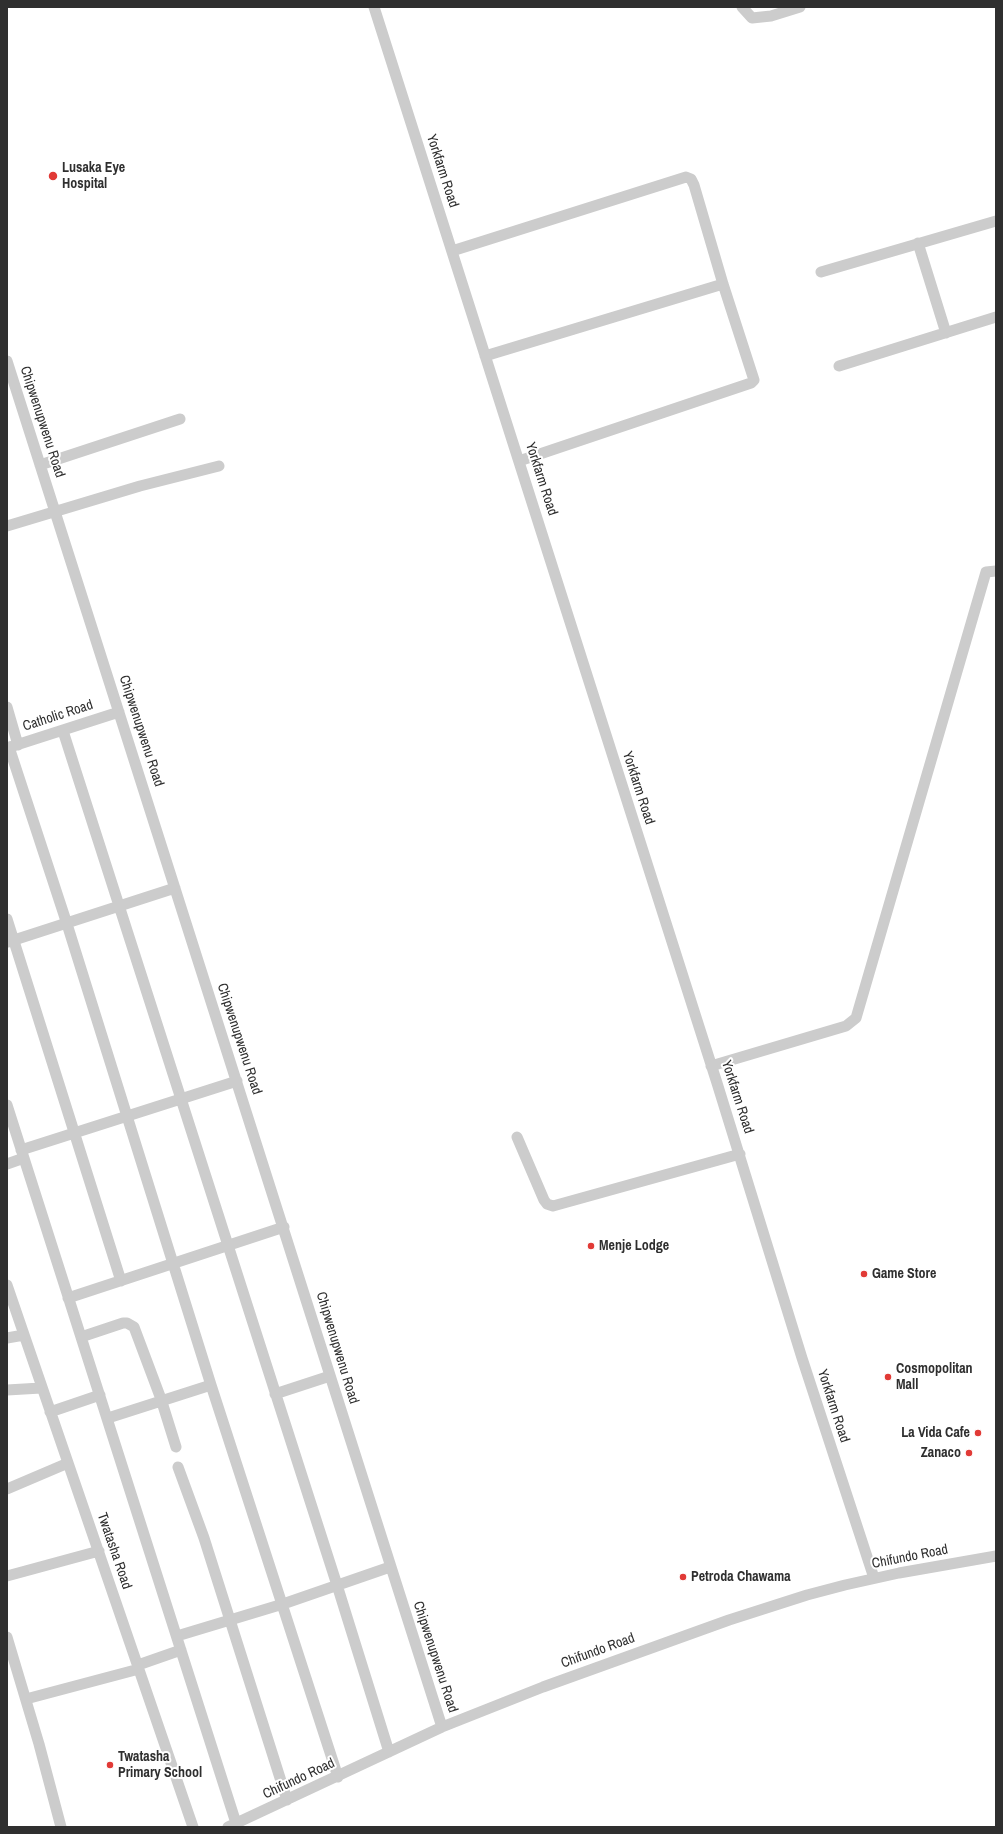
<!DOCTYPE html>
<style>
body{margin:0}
#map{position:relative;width:1003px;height:1834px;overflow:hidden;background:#fff;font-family:"Archivo Narrow",sans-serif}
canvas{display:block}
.frame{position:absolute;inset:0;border:8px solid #2f2f2f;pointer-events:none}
</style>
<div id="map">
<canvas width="1003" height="1834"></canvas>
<div class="frame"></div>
</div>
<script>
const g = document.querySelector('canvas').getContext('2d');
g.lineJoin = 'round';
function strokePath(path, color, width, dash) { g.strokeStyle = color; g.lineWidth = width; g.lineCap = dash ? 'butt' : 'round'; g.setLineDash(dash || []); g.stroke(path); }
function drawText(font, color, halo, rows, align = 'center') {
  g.font = font + ' "Archivo Narrow",sans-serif'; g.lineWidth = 4; g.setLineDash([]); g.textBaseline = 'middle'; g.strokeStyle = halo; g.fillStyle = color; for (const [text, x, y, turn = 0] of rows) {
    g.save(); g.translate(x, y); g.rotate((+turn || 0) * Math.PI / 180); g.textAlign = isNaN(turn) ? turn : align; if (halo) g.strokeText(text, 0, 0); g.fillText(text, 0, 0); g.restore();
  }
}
strokePath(new Path2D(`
 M374,7l343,1076 85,275 72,220
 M742,7l10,11 19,-2 29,-9
 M918,243l28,90
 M452,251l234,-74 5,2 3,6 29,99 31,96 -3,3 -232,78
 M821,272l175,-51
 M485,356l238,-72
 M7,361l435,1366
 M839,366l157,-49
 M40,465l140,-46
 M7,526l133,-40 79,-20
 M7,707l11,38
 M63,731l274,854 52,167
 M9,747l58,177 144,461 127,392
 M7,748l112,-36
 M7,919l114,362
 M8,942l167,-54
 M711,1066l135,-40 10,-8 130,-446 10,-1
 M7,1105l229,718
 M517,1137l27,63 3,4 6,2 187,-52
 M21,1150l216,-69
 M7,1164l17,-6
 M7,1285l186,542
 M68,1298l216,-71
 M81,1337l42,-14h4l7,4 27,72 15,48
 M7,1338l17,-3
 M7,1390l34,-2
 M275,1394l55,-18
 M50,1412l50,-17
 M108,1418l103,-33
 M178,1467l26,71 83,262
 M7,1489l61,-26
 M7,1576l92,-25
 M177,1636l106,-32 107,-37
 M7,1637l32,107 22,83
 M138,1665l43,-15
 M26,1699l113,-30
 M228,1827l214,-100 101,-40 186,-67 78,-25 38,-10 54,-12 97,-17`), '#ccc', 11);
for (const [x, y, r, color] of [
 [53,176,5,"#e13a36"],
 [591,1246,4,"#e13a36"],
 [864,1274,4,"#e13a36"],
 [888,1377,4,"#e13a36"],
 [978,1433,4,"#e13a36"],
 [969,1453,4,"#e13a36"],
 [683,1577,4,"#e13a36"],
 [110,1765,4,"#e13a36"]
]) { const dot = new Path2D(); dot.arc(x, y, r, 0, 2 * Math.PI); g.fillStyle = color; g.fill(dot); strokePath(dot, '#fff', 1.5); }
drawText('bold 14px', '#2f2f2f', '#fff', [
 ["Lusaka Eye",62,168],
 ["Hospital",62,184],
 ["Menje Lodge",599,1246],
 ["Game Store",872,1274],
 ["Cosmopolitan",896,1369],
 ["Mall",896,1385],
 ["La Vida Cafe",970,1433,"right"],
 ["Zanaco",961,1453,"right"],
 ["Petroda Chawama",691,1577],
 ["Twatasha",118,1757],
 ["Primary School",118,1773]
], 'left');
drawText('14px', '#2f2f2f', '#fff', [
 ["Yorkfarm Road",442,171,72],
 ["Chipwenupwenu Road",42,422,72],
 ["Yorkfarm Road",541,479,72],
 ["Catholic Road",58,716,-18],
 ["Chipwenupwenu Road",141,731,72],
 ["Yorkfarm Road",638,788,72],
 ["Chipwenupwenu Road",239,1039,72],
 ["Yorkfarm Road",737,1097,72],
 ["Chipwenupwenu Road",337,1348,73],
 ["Yorkfarm Road",833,1406,72],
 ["Twatasha Road",114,1551,71],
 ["Chifundo Road",910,1557,-11],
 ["Chifundo Road",598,1651,-20],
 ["Chipwenupwenu Road",435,1657,72],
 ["Chifundo Road",299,1779,-25]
]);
</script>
